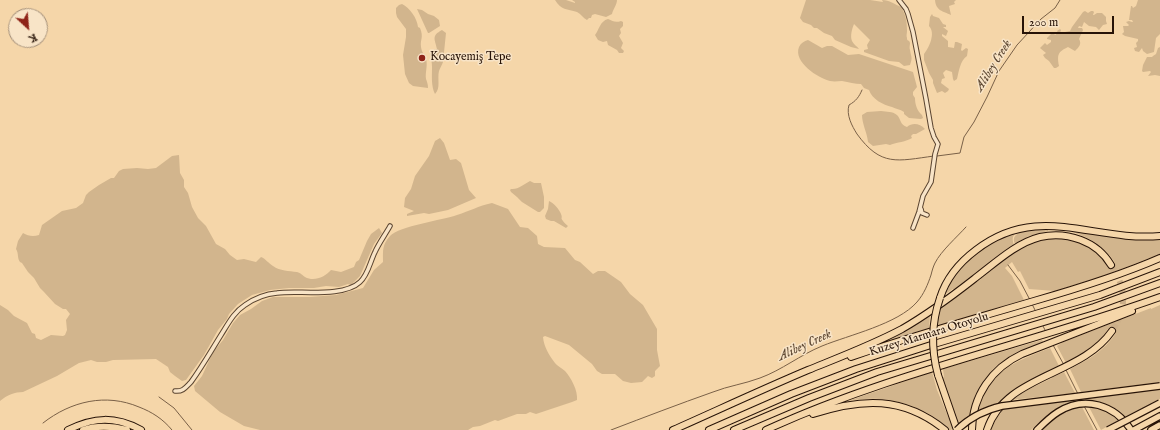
<!DOCTYPE html>
<meta charset="utf-8">
<style>
body{margin:0}
#map{position:relative;width:1160px;height:430px;overflow:hidden;background:#f5d6a9;font-family:"IM FELL English",serif}
canvas{display:block}
.north{position:absolute;left:8px;top:8px;width:40px;height:40px;box-sizing:border-box;background:#f8e4c7;border:1px solid #a4907a;border-radius:50%;rotate:154deg;font-size:11px;font-weight:700;line-height:16px;text-align:center;color:#271307}
.north::after{content:'';display:block;margin:auto;width:14px;height:18px;background:#8f2418;clip-path:polygon(50% 0,100% 100%,50% 72%,0 100%)}
.scale{position:absolute;left:1022px;top:16px;width:92px;height:18px;box-sizing:border-box;border:2px solid #271307;border-top:0;padding-left:5px;font-size:12px;line-height:14px;white-space:nowrap;color:#271307;-webkit-text-stroke:3px #f8e4c7;paint-order:stroke}
</style>
<div id="map">
<canvas width="1160" height="430"></canvas>
<div class="north">K</div>
<div class="scale">200 m</div>
</div>
<script>
const g = document.querySelector('canvas').getContext('2d');
g.lineJoin = 'round';
function paint(path, color) { g.fillStyle = color; g.fill(path, 'evenodd'); }
function strokePath(path, color, width, dash) { g.strokeStyle = color; g.lineWidth = width; g.lineCap = dash ? 'butt' : 'round'; g.setLineDash(dash || []); g.stroke(path); }
function drawText(font, color, halo, rows, align = 'center') {
  g.font = font + ' "IM FELL English",serif'; g.lineWidth = 3; g.setLineDash([]); g.textBaseline = 'middle'; g.strokeStyle = halo; g.fillStyle = color; for (const [text, x, y, turn = 0] of rows) {
    g.save(); g.translate(x, y); g.rotate((+turn || 0) * Math.PI / 180); g.textAlign = isNaN(turn) ? turn : align; if (halo) g.strokeText(text, 0, 0); g.fillText(text, 0, 0); g.restore();
  }
}
paint(new Path2D(`
 M555,0h11l9,3v-1l-3,-2h45c0,5 -4,9 -5,14l-6,3 -11,-3 -3,1 -1,3h-2l-2,2c-4,-2 -6,-6 -10,-8 -10,-3 -16,-2 -22,-12z
 M806,0h64l13,2 -1,-2c8,0 12,4 19,7 5,8 6,15 6,24 0,2 -1,5 0,7 0,4 2,1 3,5 0,2 -1,5 0,7 1,7 3,7 0,15l-6,1 -5,-4 -10,-1 -25,-9v-2l4,-1 -1,-4 3,-5 -16,-16c-2,5 -4,12 -2,17 2,4 5,5 7,8l-8,-2 -16,-7 -3,-4 -8,-3 -7,-5h-3l-3,-3 -8,-3 -3,-4z
 M935,0h21l-2,2 1,2 -6,2 2,9c-8,-4 -15,-4 -16,-15z
 M1138,0h22v34l-4,4 -2,14 -7,2 -4,-3 -1,-3 -3,4 -4,-1 -1,-3 3,-1 -1,-4 2,-2v-2l-13,-3 -3,-2 2,-2 -1,-6h5l1,-1 -3,-3 3,-1 3,1h1l-1,-2h-3l2,-14h1l1,2 3,-2z
 M402,4c8,4 15,14 16,23l2,1c4,10 0,11 1,19 1,7 4,7 5,12 2,7 -1,13 0,20 1,3 2,5 2,9l-15,-2 -4,-3 -4,-9 -2,-19 3,-18v-8l-9,-12 -1,-4v-5l3,-3z
 M417,9l5,1 6,4 6,2 5,4 1,6 -11,7h-1z
 M1085,11l3,2 3,-2h2l1,1 -1,3h1l3,-2h5l4,4v4l1,3 -4,1 -4,5 -3,-3 -7,-1 -5,-4 -2,5 -3,-1 -1,2h4l1,2 -4,9c3,5 0,8 -4,12l-7,-4c-10,5 -11,7 -9,19l-3,2h-2l-5,-7 -4,-3 -2,-3 3,-2 -6,-5 5,-5 2,2 4,-3v-2l-4,-1v-1l6,-6 2,3 3,-2 -1,-2 3,-2 1,1 -1,3 10,-2 2,-4 11,-15z
 M932,14l1,2 6,2 4,6 3,1v2h-3l5,4 -2,5 -4,-2v2l6,5v6l6,1 1,-6h2l5,2 -1,6 1,1 4,-3 2,1 -1,7c-7,5 -8,15 -10,23l-3,2 -1,-2 -1,-7 -6,-2 -3,3 2,5 -3,1 -1,4 8,6 -1,2 -3,2 -3,-2 -5,2 -4,-10v-3l-4,-7 -5,-13v-6c5,-6 12,-21 5,-28l1,-9z
 M608,19c5,2 7,4 13,2l2,1v4l-3,3 1,4 -2,3 4,7 -2,5 3,3 -1,2h-4l-2,-3 -9,-5 -1,-4 -4,1 -5,-2 -3,-5c4,-5 5,-14 13,-16z
 M442,30l4,3 -3,29c-1,3 -3,6 -4,9 -2,8 2,17 -4,23 -4,-8 -3,-18 -3,-27 0,-4 -1,-9 -2,-13l3,-4 4,-1c-2,-10 -6,-13 5,-19z
 M808,40l14,8 5,-2h5l16,9 11,-1 54,18 4,15 -4,5v3l2,3c0,6 2,13 7,17l1,3 -2,1 -12,-1 -5,-4v-2c-4,-3 -8,-3 -12,-5 -9,-2 -20,-8 -23,-17l-5,-2 -3,-4c-6,0 -12,-2 -19,-3 -4,0 -7,1 -12,0 -12,-3 -37,-19 -31,-34 2,-4 5,-6 9,-7z
 M1160,47v29l-5,-1 -7,1 3,-4 -1,-1 -7,1 -1,-1 1,-6 4,-8h5l1,-1 3,-2 2,-6z
 M881,111c6,1 11,0 16,4 4,4 3,10 10,12 6,-5 13,-3 18,2l-9,5h-3l-2,2 1,2c-6,4 -15,4 -22,7l-4,-1 -13,2 -5,-4c-1,-10 -6,-18 -6,-27l5,-3z
 M440,138l4,5 6,17 6,-1 5,4 8,27 7,8 -28,12 -19,4 -5,-1 -17,3v-2l7,-3 -10,-4 1,-9 6,-9 4,-13 14,-20 6,-15z
 M179,155l1,18 4,7v7l4,6 4,14 6,11 8,8 10,18 9,5 5,6 7,5 7,-1 12,3 5,-5c5,2 7,6 12,9 7,5 16,5 24,6 4,1 5,3 8,5 9,5 20,0 26,-7l10,2 13,-5 2,-5 3,-2 8,-19 4,-7 8,-6 3,5 -8,11 -14,32 -9,9 -3,-1 -9,3 -13,-1 -12,2h-25l-19,2 -18,5 -14,9 -9,10 -2,5 -9,11 -14,25 -18,25 -4,1 -7,-5 -5,-4 -2,-5 -12,-8 -43,1 -7,2h-9l-6,-2 -12,3 -22,13 -34,16c-8,0 -16,3 -23,9v-96l8,5 6,6 13,7 5,10 3,1 1,4 5,2 10,-5 12,1 2,-1 2,-5 -1,-10 4,-6 -4,-5h-3l-8,-5 -11,-12 -4,-4 -6,-10 -6,-6 -6,-9 -2,-1c-3,-4 -1,-8 -4,-13l2,-8 5,-8c5,3 10,4 16,2l3,-10 20,-14 14,-3 7,-5 3,-8 3,-3 10,-7 12,-7h3l5,-7 4,-2 14,-1 11,1 8,-1 16,-12z
 M530,181l4,2h7l3,14v11l-4,4h-2l-16,-10 -5,-5 -6,-5 -1,-2 1,-1c7,1 13,-5 19,-8z
 M549,201c5,2 10,8 12,13 2,5 -1,3 2,7 1,2 3,3 5,5l-2,2 -12,-7h-3l-5,-2 -1,-3 3,-7z
 M492,203l16,6 12,18 8,1 9,8 1,8 6,3 21,1 10,12 5,2 13,12 5,-3h7l16,11 9,12 13,11 14,24v21l3,16 -5,5v5l-3,2 -4,-2 -6,6 -11,1 -8,-2 -8,-7h-13l-5,-3 -5,-7 -23,-19 -24,-9 -2,1c1,10 6,18 12,26 2,3 7,5 10,8 6,7 13,19 12,29l-5,2 -36,12 -6,-2 -4,2h-9l-19,7 -3,-1 -15,6 -7,1 -5,3h-208l-16,-4 -24,-14 -25,-21 -1,-5 8,-10 11,-24 10,-12 10,-17 7,-8 11,-6 11,-8 11,-4h37l26,-2 27,-7 11,-18 9,-8c0,-12 -1,-17 7,-26 9,-10 53,-16 67,-21 13,-4 21,-9 35,-12z
 M1038,229h10v2l-19,5 -14,8c-6,-13 15,-14 23,-15z
 M1073,231l56,8 31,1v14l-57,22 -48,15 -26,-2 -9,-18 -2,1 -6,-10 -7,6 7,8 12,24 -88,26 3,-17 42,-30v-2c12,-9 24,-20 38,-27 33,-19 67,-15 90,17l6,-4c-10,-16 -24,-25 -42,-31z
 M1017,232c-5,4 -5,7 -3,13l-60,45 -1,-1 -9,6c16,-35 38,-51 73,-63z
 M1160,305v77l-79,10 -11,-23c18,-9 34,-18 46,-36l-8,-4c-11,17 -24,24 -42,34l-9,-17 6,-4 88,-34v1z
 M930,315l-1,13 -44,13z
 M1042,340l2,3c-13,5 -26,9 -37,16 -19,12 -33,34 -37,55l-12,9 -17,-45 3,-1 -1,-8z
 M1050,348l9,18 -48,25 -12,11 -21,8c13,-40 36,-48 72,-62z
 M932,372l5,18 16,38 -2,2h-1c-26,-26 -67,-36 -102,-29z
 M1064,372l11,21 -64,7 10,-7 31,-15v-1z
 M1160,389v10l-34,18c-16,-12 -20,-15 -41,-17l-1,-2z
 M1078,399l1,1c-23,5 -32,15 -48,30h-40l8,-17 4,-5z
 M1077,407h5l12,23h-53c11,-10 21,-19 36,-23z
 M1089,407l16,3 16,9 -20,11z`), '#d2b58d');
strokePath(new Path2D(`
 M862,90c-3,7 -6,11 -13,15 -3,10 3,21 8,29 24,33 40,27 77,22
 M937,156l23,-3 4,-16 10,-15 13,-25 12,-26 18,-26 24,-26 14,-11 5,-8
 M1008,265l12,16 10,19
 M1032,304l3,6
 M1043,326l3,6
 M1053,345l11,20
 M1066,370l12,24
 M159,397l15,11 18,22
 M1084,406l13,24
 M43,423c28,-22 63,-30 96,-16 13,5 24,12 33,23
 M611,430c34,-13 68,-26 102,-38 15,-6 31,-8 47,-14 22,-8 40,-23 62,-32 27,-11 76,-22 95,-44 7,-8 11,-18 14,-27 1,-4 2,-8 4,-12 6,-12 22,-26 31,-36`), '#796047', 1);
strokePath(new Path2D(`
 M1111,265c16,24 16,43 1,66`), '#ccaf89', 6, [6, 3]);
const minor = new Path2D(`
 M899,0l7,9 2,5 5,18 13,67 5,29 3,9 4,7 -3,10 -4,28 -8,14 -4,16 -6,16
 M921,209l1,4 5,2
 M175,391c8,1 11,-4 16,-9 11,-15 20,-31 30,-47 7,-11 13,-23 24,-30 10,-7 20,-11 32,-12 21,-3 66,5 83,-11 8,-7 10,-20 15,-30 4,-9 10,-17 15,-26`);
const trunk = new Path2D(`
 M1037,430c6,-6 13,-13 21,-18 27,-17 57,-7 73,18
 M1134,430l26,-14
 M1151,430l9,-5`);
const motorway = new Path2D(`
 M940,298c6,-19 20,-36 36,-48 62,-48 117,-8 184,-14
 M851,357c60,-21 122,-38 183,-56 42,-12 85,-25 126,-43
 M938,375l19,55
 M813,414c49,-16 90,-18 132,16
 M68,430c26,-13 47,-14 73,0
 M83,430c15,-5 29,-4 44,0
 M673,430c45,-20 90,-41 135,-60 32,-13 64,-25 94,-41 26,-15 49,-32 72,-50 20,-15 42,-36 66,-42 27,-6 57,4 71,28
 M709,430l82,-36 65,-25 78,-25 166,-49 60,-23
 M734,430l75,-32 68,-26 217,-65 66,-24
 M766,430c126,-58 263,-86 394,-133
 M972,430c0,-34 20,-62 50,-76l110,-43
 M987,430c18,-56 93,-53 125,-99`);
strokePath(minor, '#5a4430', 5.5);
strokePath(trunk, '#271307', 8);
strokePath(motorway, '#271307', 8);
strokePath(minor, '#f8e4c7', 3.5);
strokePath(trunk, '#f5d6a9', 5.5);
strokePath(motorway, '#f5d6a9', 6);
const trunkBridge = new Path2D(`
 M957,430c12,-12 28,-20 45,-24l158,-20
 M1108,430l52,-27`);
const motorwayBridge = new Path2D(`
 M938,375c-7,-26 -7,-51 2,-77`);
strokePath(trunkBridge, '#271307', 8, []);
strokePath(motorwayBridge, '#271307', 8, []);
strokePath(trunkBridge, '#f5d6a9', 5.5);
strokePath(motorwayBridge, '#f5d6a9', 6);
for (const [x, y, r, color] of [
 [422,58,4,"#8f2418"]
]) { const dot = new Path2D(); dot.arc(x, y, r, 0, 2 * Math.PI); g.fillStyle = color; g.fill(dot); strokePath(dot, '#f8e4c7', 1.5); }
drawText('12px', '#271307', '#f8e4c7', [
 ["Kocayemiş Tepe",430,58]
], 'left');
drawText('12px', '#271307', '#f8e4c7', [
 ["Kuzey Marmara Otoyolu",929,335,-17]
]);
drawText('italic 13px', '#5d4732', '#f8e4c7', [
 ["Alibey Creek",994,66,-58],
 ["Alibey Creek",805,346,-25]
]);
</script>
